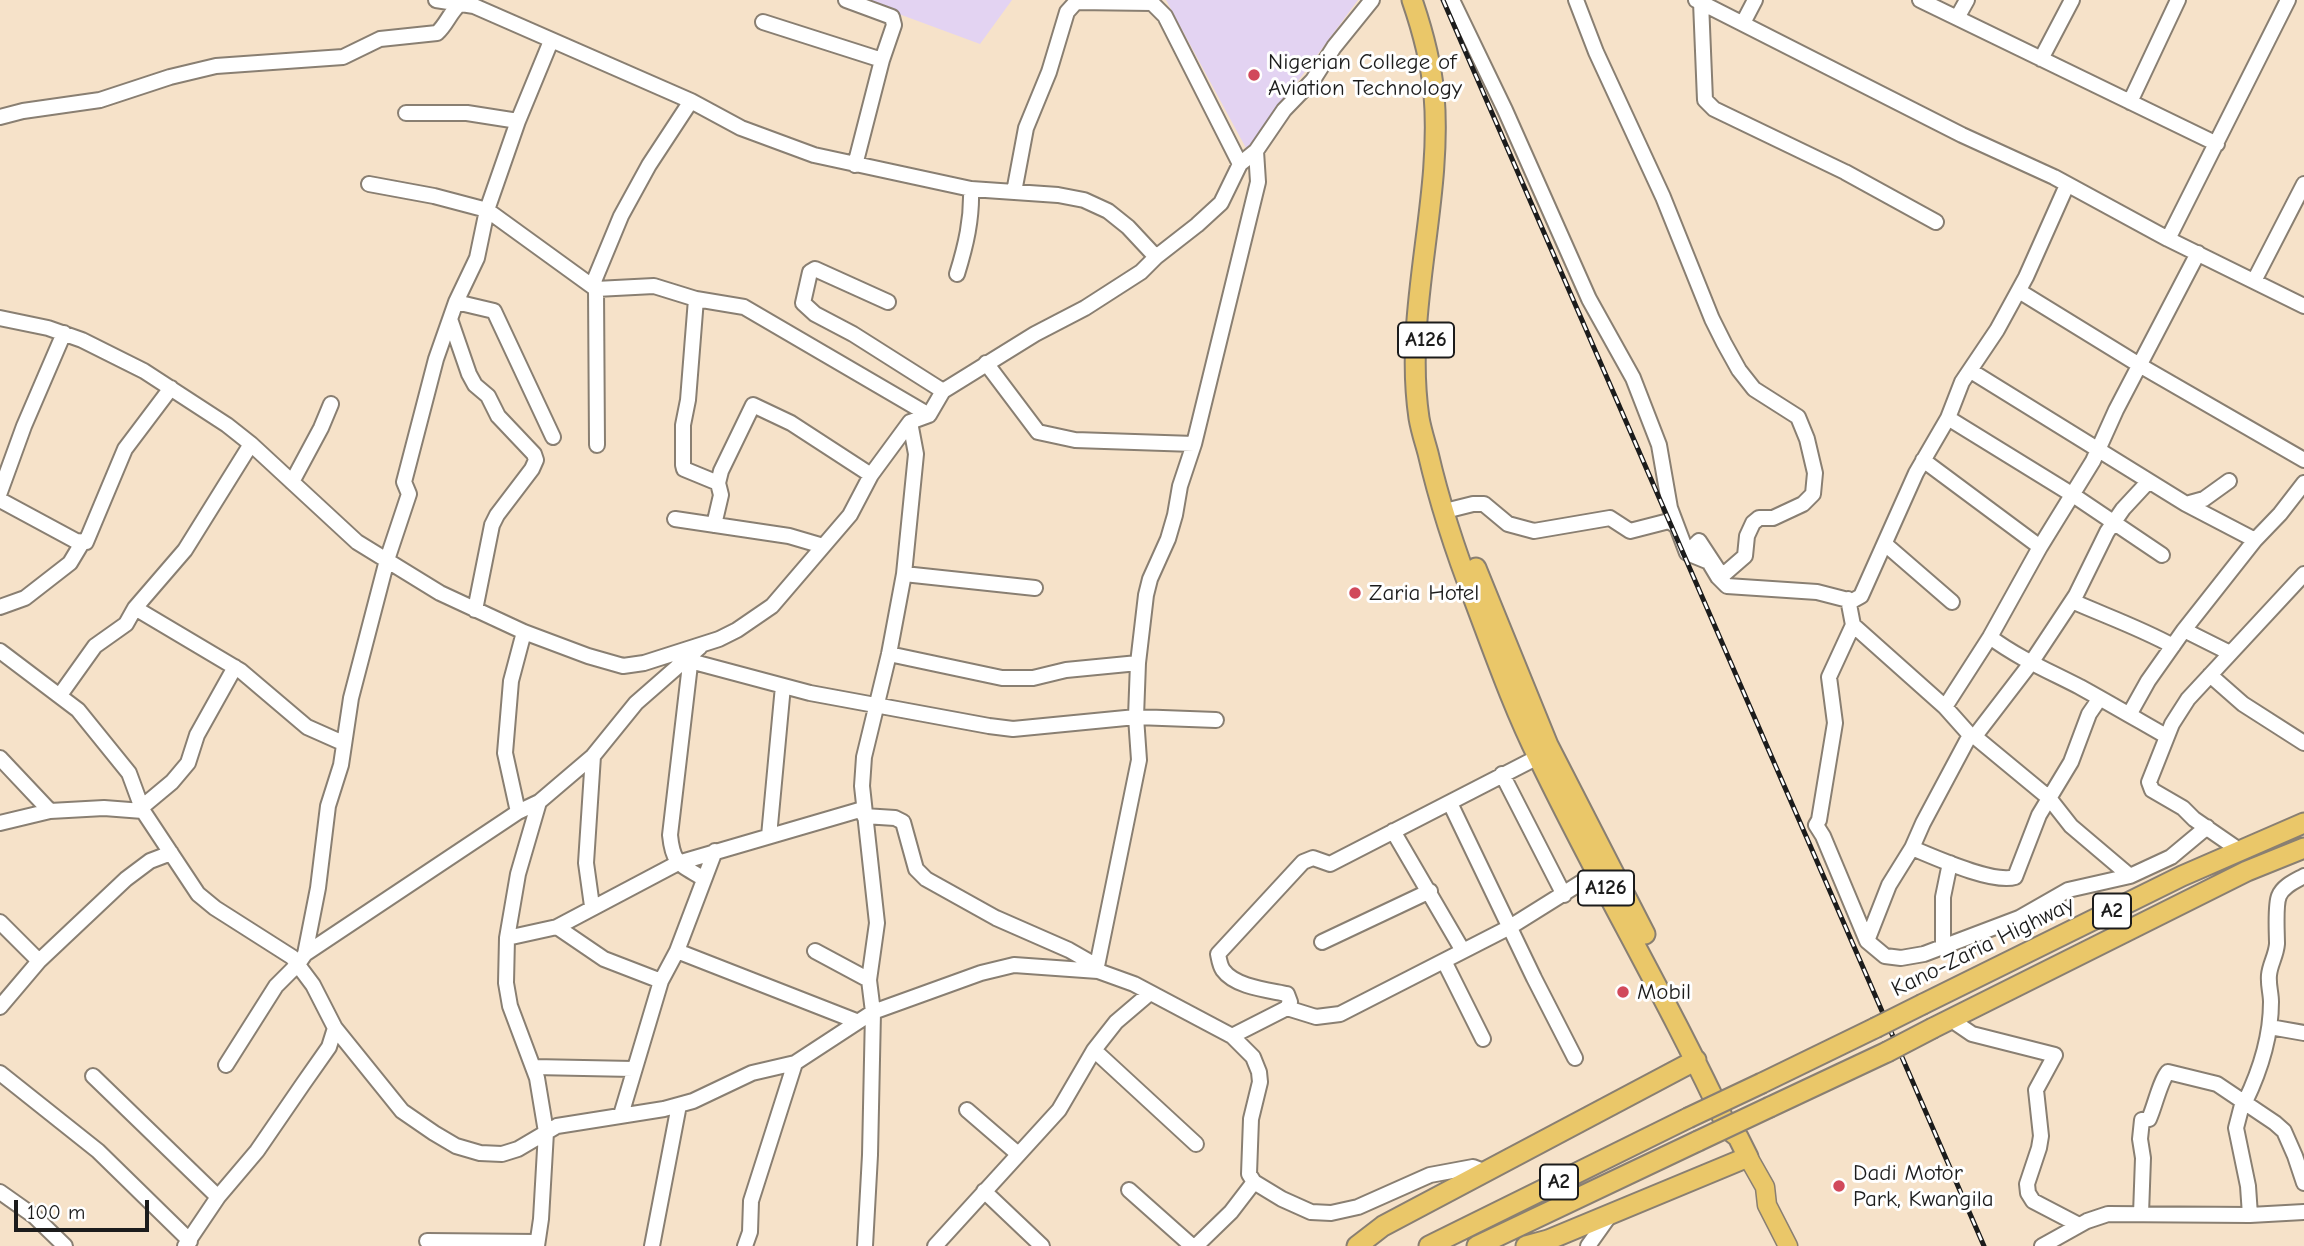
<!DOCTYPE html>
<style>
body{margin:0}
#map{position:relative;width:2304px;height:1246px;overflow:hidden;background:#f6e2c9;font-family:"Comic Neue",sans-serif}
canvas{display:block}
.scale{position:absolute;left:14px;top:1200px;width:135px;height:32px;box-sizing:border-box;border:4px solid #1c1c1c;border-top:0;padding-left:9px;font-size:21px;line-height:24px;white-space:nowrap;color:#1c1c1c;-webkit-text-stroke:5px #fff;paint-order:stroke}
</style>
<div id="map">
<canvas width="2304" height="1246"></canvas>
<div class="scale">100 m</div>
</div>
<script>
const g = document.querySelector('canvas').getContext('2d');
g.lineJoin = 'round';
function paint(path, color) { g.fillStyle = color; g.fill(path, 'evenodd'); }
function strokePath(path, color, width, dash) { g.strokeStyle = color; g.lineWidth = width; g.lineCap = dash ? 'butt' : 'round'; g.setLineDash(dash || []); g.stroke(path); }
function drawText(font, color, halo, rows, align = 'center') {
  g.font = font + ' "Comic Neue",sans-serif'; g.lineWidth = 6; g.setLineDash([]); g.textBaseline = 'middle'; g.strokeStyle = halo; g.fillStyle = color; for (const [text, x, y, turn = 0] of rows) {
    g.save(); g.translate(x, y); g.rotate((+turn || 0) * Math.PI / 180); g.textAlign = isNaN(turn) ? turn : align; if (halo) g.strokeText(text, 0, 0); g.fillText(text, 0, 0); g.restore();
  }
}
paint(new Path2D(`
 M861,0h151l-32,44z
 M1166,0h192l-111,150z`), '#e3d3f2');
const minor = new Path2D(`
 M436,0l38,6 217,95 50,27 73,27 157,34 87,6 26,5 24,11 20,16 28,30
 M846,0l46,17 2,8 -12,35 -27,105
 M1452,0l53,110 84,189 44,79 26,67 11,63 17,45 22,9 9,15 9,9 90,6 35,9 9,-5 55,-123 32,-55 14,-36 35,-52 29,-53 41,-92
 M1576,0l20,52 67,145 49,122 12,24 15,27 15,19 44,28 9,22 8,34 -2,21 -10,10 -30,14h-14l-6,5 -6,13 -2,20 -23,20 -23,-35 -12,12
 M1696,0l266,135 92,42 114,62 136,67
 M1920,0l297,144
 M1701,2l4,98 9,9 131,63 91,50
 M1957,18l10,-18
 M763,22l119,38
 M1743,23l12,-23
 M2041,59l31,-59
 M2130,102l48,-102
 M406,113h61l51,8
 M0,117l23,-6 77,-11 70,-23 46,-11 127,-9 37,-18 57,-6c10,-9 13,-21 23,-29
 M369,184l65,12 53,14 109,79 58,-3 42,13 48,8 185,108
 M1014,192l12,-64 23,-56 18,-60 9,-10 76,1 13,13 75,148
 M2168,239l120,-239
 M957,274c9,-29 15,-55 14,-85
 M2254,281l50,-97
 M592,286l29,-70 28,-51 42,-64
 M596,289l1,156
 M2019,291l122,75 163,94
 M696,299l-8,101 -5,25v40l1,4 34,14
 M456,302l38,9 59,126
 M888,302l-73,-33 -5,3 -7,31 12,11 38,20 90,57
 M0,318l48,10 34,12 62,31 83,54 24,19 106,98 83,51 84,39 64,24 35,10 21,-3 75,-24 18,-9 35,-24 78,-91 21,-40 39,-53 19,-7 14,-24 92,-57 50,-26 56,-36 15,-15 41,-32 24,-22 19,-39 16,-13 28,-41 29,-30 21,-33 38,-47
 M450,319l19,55 6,11 13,11 10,20 36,38 2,6 -4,9 -35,46 -5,10 -17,85
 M986,363l52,69 37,8 119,4
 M1971,371l215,133 18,-5 25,-18
 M1948,418l125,77 89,60
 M1923,460l117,87
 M292,482l29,-54 10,-24
 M0,492l24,-66 40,-93
 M0,500l76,41 10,1 39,-93 46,-61
 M2186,504l69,36
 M1453,509l20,-5h11l24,20 26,7 76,-13 20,13 39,-10 6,4
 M675,519l114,17 34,10
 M714,525l7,-30 -3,-12 3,-12 32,-66 38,18 80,52
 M1885,544l67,58
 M904,574l131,14
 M1848,599l5,26 92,82 25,28 4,1 75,62 22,28 59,50
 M2072,601c34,15 68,27 101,45
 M0,607l25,-9 45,-35 12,-20
 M135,608l106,63 66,56 36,16
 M1853,625l-24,52 6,46 -16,97 -3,5 7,11 44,105 18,15 16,2 23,-4 95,-36 49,-28 62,-14 41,-19 36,-30
 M2184,630l46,23
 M1990,637c28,21 59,34 90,50 29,16 58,33 86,49
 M0,651l78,59 51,63 14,38 55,83 17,14 77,49 21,28 22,43 67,83 32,22 22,13 24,7 22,1 16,-5 39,-23 107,-17 29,-8 59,-28 43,-10 78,-51 108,-39 33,-8 84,6 36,13 98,52 21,21 6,15 1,10 -9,37 -2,55 5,8 28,17 29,13 20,1 27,-6 72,-32 43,-8 13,5
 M889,654l113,24h31l33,-8 72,-7
 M691,656l-21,179c3,30 10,29 34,44
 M690,661l120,32 179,33 24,3 123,-12 80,3
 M2210,675l33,29 61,39
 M60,695l35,-49 31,-22 9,-16 50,-58 66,-106
 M1945,707l45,-70 50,-90 53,-86 23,-51 82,-157
 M2129,715l19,-34 36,-51 71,-90 25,-26 24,-31
 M1975,736l56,-73 45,-68 31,-63 16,-23 26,-28
 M0,758l50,53
 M1502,774l62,121
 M1450,803l84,175 41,80
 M142,807l30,-25 16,-19 9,-28 38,-68
 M518,812l-13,-59 6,-72 13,-49
 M864,816l31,2 8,4 13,47 10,10 70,39 73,32 28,16
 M0,823l50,-12 54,-3 39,3
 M1393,831l70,120
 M769,836l14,-150
 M1912,848c22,9 81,36 103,29l24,-62 32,-53 18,-48 11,-16
 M2239,850l-45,-31 -11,-11 -31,-18 -3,-8 23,-58 16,-25 116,-125
 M592,906l-6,-43 7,-107
 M0,922l39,39
 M557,927l47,32 57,22
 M507,938l50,-11 121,-64 185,-54
 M1867,941l22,-56 23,-37 11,-25 47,-88
 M1322,942l108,-51
 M1943,947v-50l7,-34
 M677,951l179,70
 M815,951l54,29
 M305,954l13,-66 10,-82 13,-41 10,-67 36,-138 22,-66 -5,-12 32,-123 20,-57 21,-44 10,-48 31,-89 33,-80
 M1444,961l39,78
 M1098,971l-1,-5 42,-206 -3,-43 2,-54 8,-68 4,-16 18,-40 7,-24 5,-29 14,-42 64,-262 -2,-31
 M0,1007l39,-46 87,-82 24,-18 21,-8
 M1287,1008l3,-6 -3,-8c-19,-4 -52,-7 -64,-24 -3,-4 -4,-11 -5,-16l85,-92 10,-4 17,6 208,-107
 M1950,1019l22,15 83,21 -19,35 5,46 -2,12 -12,36 1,9 5,8 46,24
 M2270,1027l34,6
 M1232,1036l55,-28 29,9 24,-3 170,-87 88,-55
 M1094,1050l102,94
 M226,1065l50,-79 22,-22 7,-10 213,-142 21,-10 54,-46 43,-53 64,-56
 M534,1067l99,2
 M0,1073l98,78 92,90
 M93,1076l125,121
 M2243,1101l-7,27 12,58 2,29
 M2245,1102c15,-31 26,-64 26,-100 0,-9 -3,-17 -2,-27 1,-11 7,-19 8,-31 0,-11 -2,-39 2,-48 4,-10 16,-15 25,-20
 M967,1110l51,44
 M621,1115l40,-134 16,-30 38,-100
 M1129,1190l63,56
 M984,1191l58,55
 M0,1192l34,24 31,30
 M2141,1214l2,-56 -3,-19 2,-19 7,-1c6,-13 11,-38 19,-47l49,12 58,39 9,8 11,25 9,27
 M427,1241l110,1
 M185,1246l33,-49 39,-46 46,-67 26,-37 6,-19
 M537,1246l4,-27 5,-87 -9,-54 -27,-72 -4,-23 1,-45 11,-64 21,-72
 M652,1246l27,-141
 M745,1246l5,-14 1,-31 44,-138
 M865,1246l5,-91 3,-143 -4,-32 8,-57 -15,-137 2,-29 25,-103 15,-80 12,-120 -6,-32
 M935,1246l124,-136 35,-60 22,-28 34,-29
 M1196,1246l35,-34 23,-30
 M1588,1246l22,-31
 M2042,1246l45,-25 21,-7 142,1 54,-3`);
const major = new Path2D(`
 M1748,1157l17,30 2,18 21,41`);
const highway = new Path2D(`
 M1412,0c10,29 19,63 22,94 9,108 -31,216 -15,324 2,12 6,24 9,35 12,52 28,100 47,149 20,53 39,107 64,157 60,125 131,244 189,370l10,8 10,20 -200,83 -22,6
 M1476,568l72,177 97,189
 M1923,1004l259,-128 122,-53
 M1933,1028l314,-157 57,-23
 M1762,1083l113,-55
 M1770,1107l117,-55
 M1357,1246l26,-20 313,-166
 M1429,1246l259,-128
 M1477,1246l221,-105`);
strokePath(minor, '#897f72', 18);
strokePath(major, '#897f72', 21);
strokePath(highway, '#897f72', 23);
strokePath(minor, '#fff', 14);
strokePath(major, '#eac769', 18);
strokePath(highway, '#eac769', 19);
const rail = new Path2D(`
 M1443,0l541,1246`);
strokePath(rail, '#1c1c1c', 5);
strokePath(rail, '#fff', 2.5, [8]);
const highwayBridge = new Path2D(`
 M1875,1028l48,-24
 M1887,1052l46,-24
 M1688,1118l74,-35
 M1698,1141l72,-34`);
strokePath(highwayBridge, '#897f72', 23, []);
strokePath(highwayBridge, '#eac769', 19);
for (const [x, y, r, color] of [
 [1254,75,7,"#d1495b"],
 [1355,593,7,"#d1495b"],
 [1623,992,7,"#d1495b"],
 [1839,1186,7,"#d1495b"]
]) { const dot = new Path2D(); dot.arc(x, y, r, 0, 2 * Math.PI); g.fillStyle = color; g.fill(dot); strokePath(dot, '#fff', 2.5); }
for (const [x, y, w] of [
 [1426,340,56],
 [1606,888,56],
 [2112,911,38],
 [1559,1182,38]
]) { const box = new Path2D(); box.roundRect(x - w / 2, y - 17.5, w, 35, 5); g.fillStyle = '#fff'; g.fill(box); strokePath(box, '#1c1c1c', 2); }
drawText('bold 21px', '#1c1c1c', null, [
 ["A126",1426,340],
 ["A126",1606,888],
 ["A2",2112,911],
 ["A2",1559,1182]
]);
drawText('23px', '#1c1c1c', '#fff', [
 ["Nigerian College of",1268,62],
 ["Aviation Technology",1268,88],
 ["Zaria Hotel",1369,593],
 ["Mobil",1637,992],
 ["Dadi Motor",1853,1173],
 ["Park, Kwangila",1853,1199]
], 'left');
drawText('23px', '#1c1c1c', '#fff', [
 ["Kano-Zaria Highway",1983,947,-26]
]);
</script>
